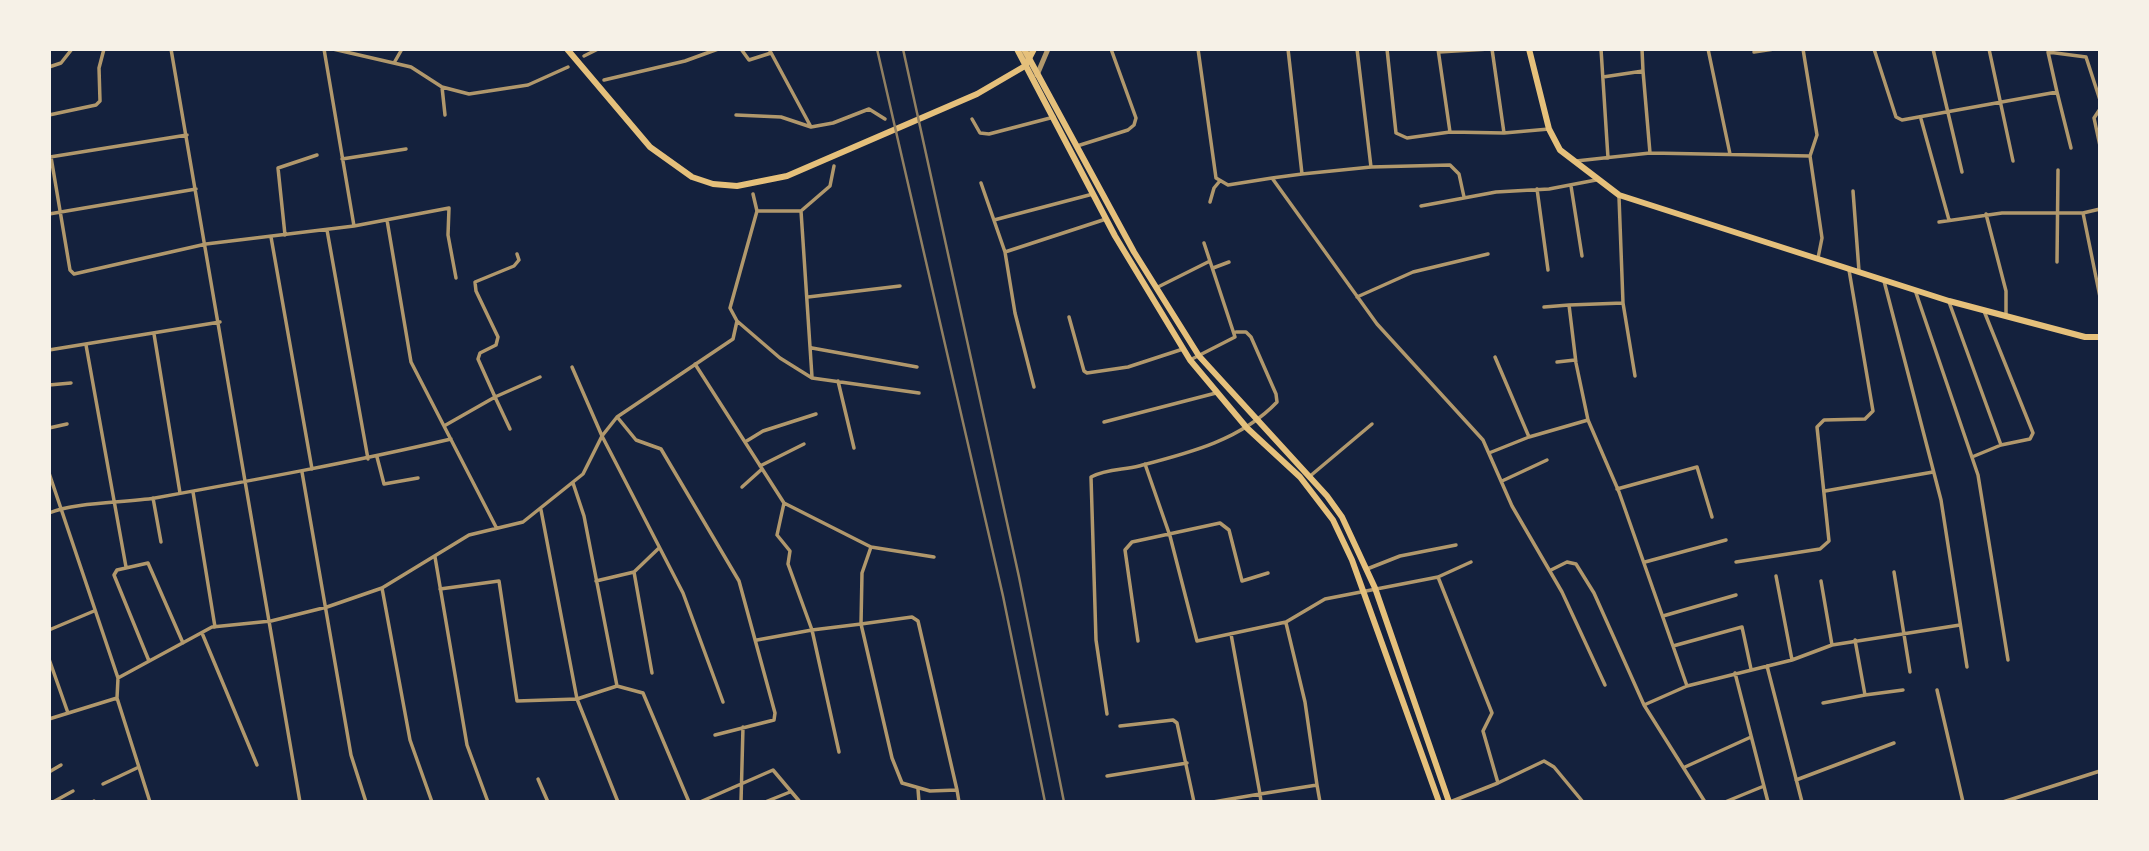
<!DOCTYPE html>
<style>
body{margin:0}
#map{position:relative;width:2149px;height:851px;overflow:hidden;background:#14213d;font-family:"Nunito Sans",sans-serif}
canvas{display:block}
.frame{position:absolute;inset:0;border:51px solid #f6f1e7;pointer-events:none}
</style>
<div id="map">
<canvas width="2149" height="851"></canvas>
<div class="frame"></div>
</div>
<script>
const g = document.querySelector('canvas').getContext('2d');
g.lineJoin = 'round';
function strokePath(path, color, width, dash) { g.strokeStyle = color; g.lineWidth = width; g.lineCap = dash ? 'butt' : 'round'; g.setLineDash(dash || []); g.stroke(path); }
strokePath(new Path2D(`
 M171,49l129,753
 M324,49l30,177
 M333,49l78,18 31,20 27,7 59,-9 40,-18
 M741,49l8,11 22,-7
 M769,49l42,78
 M1198,49l18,129 12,7 44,-7
 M1288,49l14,125 -30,4 105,146 106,116 29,66 50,86 43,93
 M1357,49l14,118
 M1387,49l9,84 11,5 43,-6
 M1438,49l12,83 54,1 45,-4
 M1492,49l12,84
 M1601,49l7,109
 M1708,49l22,105
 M1803,49l14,86 -7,21 12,82 -4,20
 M1874,49l22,68 6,3 155,-28 14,56
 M1933,49l29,123
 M1989,49l24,112
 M1439,52l50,-3
 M1754,52l20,-3
 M584,56l14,-7
 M394,63l8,-14
 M49,67l12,-4 11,-14
 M1643,71l7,82 160,3
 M1603,77l40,-6 -1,-22
 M604,80l81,-19 33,-12
 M442,87l3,28
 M2057,92l-9,-40 38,5 14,43
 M2100,109l-6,9 6,28
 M49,115l47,-10 4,-4 -1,-33 5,-19
 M736,115l45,2 30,10 22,-4 36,-14 16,10
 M972,119l8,14 9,1 65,-17
 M1921,119l28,101
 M1077,146l51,-16 6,-5 2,-7 -25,-69
 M50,157l137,-22
 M51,157l19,113 4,4 132,-30 148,-18 95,-18 -1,27 8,43
 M342,159l64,-10
 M1576,161l74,-8
 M1302,174l69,-7 79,-2 9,9 5,23
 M981,183l24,69
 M1571,186l11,70
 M1537,189l11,81
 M1853,191l6,80
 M1619,197l4,106 12,73
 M1210,202l4,-14 5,-6
 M1421,206l75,-14 53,-3 47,-9
 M757,211h44l29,-25 4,-20
 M801,211l11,166
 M2083,213l17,84
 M49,214l147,-25
 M1986,214l20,77v23
 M387,220l24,142 85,165
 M994,220l99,-26
 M1939,222l63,-9h81l17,-4
 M327,230l41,229
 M285,235l-7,-67 39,-13
 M271,237l41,232
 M2057,262l1,-92
 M1213,268l16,-6
 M1884,281l57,219 26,167
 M1156,288l54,-27
 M1915,290l63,185 30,185
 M808,297l92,-11
 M1357,297l56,-25 75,-18
 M1949,302l52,143
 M1623,303l-54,2 7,58 12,57 31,72 68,194
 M1544,307l25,-2
 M1069,317l15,54 3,2 41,-6 55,-18
 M737,321l43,37 32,20 107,15
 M154,334l26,159
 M86,345l40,222
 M812,348l105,19
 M49,350l171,-28
 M1495,357l34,80
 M1190,360l45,-23 -31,-94
 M1557,362l18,-2
 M695,364l89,139 87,44 63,10
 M572,367l30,69 81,157 40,109
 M838,381l16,67
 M49,385l22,-2
 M1034,387l-19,-74 -10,-61 101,-33
 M618,418l18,22 25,9 78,132 36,132 -1,7 -59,15
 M1104,422l112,-29
 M444,426l51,-29 -17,-38 2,-6 16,-8 2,-8 -22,-46 -1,-9 39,-16 5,-6 -2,-6
 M49,428l18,-4
 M510,429l-15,-32 45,-20
 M745,442l18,-11 53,-17
 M1489,453l40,-16 59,-17
 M377,457l7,27 34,-6
 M1972,457l29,-12 29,-6 3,-6 -49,-122
 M1145,464l25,72 27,105 89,-19 39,-23 113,-22 54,136 -9,18 15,52 -48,19
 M760,466l44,-22
 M302,472l49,283 15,47
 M49,473l69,205 -1,20 33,104
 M1309,477l63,-53
 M1502,481l45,-21
 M573,483l11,33 33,170 26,7 46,109
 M742,487l20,-18
 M1617,489l80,-22 15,50
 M1825,491l108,-19
 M193,492l22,135
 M153,498l8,44
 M784,503l-7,32 13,16 -2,13 24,66 49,-6 1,-51 9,-26
 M541,510l36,189 41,103
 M49,513c26,-11 75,-10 106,-15 99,-18 198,-36 296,-59
 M435,557l32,188 21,57
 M1645,562l81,-22
 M1736,562l84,-13 9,-8 -12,-114 7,-7 41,-1 8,-8 -24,-141
 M1367,569l33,-13 56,-11
 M1551,570l16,-8 9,2 18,29 50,112 61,97
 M634,572l18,101
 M1894,572l16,100
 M1776,576l16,84
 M1438,577l33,-15
 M596,581l38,-9 25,-24
 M1821,581l11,64
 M382,588l28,152 22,62
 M440,589l59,-8 18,120 60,-2 40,-13
 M1663,616l73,-21
 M912,617l6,4 39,169 -27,1 -28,-8 -10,-25 -31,-134z
 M49,630l45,-19
 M202,633l55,132
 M1231,634l29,160 57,-9 -12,-83 -19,-79
 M757,640l55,-10 27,122
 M1138,641l-13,-91 7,-8 88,-19 9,7 13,51 26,-8
 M1673,646l69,-19 9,42
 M49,659l19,54
 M149,661l-35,-86 3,-5 31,-7 35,80
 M1767,666l35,136
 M1735,673l33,129
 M118,678l94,-51 59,-6 56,-14 55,-19 87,-53 54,-13 60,-48 19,-38 15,-19 116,-78 4,-18 -7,-13 27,-97 -4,-17
 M1937,690l26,112
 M1865,695l38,-5
 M1823,703l42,-8 -10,-55
 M1644,705l43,-19 105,-26 40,-15 128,-20
 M1107,714l-11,-74 -5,-163c15,-8 33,-7 48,-11 50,-13 102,-26 138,-64l-1,-8 -25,-57 -5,-5h-10
 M49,719l68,-21
 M1120,726l53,-6 4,3 17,79
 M1685,767l66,-30
 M49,772l12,-7
 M1107,776l80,-13
 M538,779l10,23
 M1796,780l98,-37
 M1498,783l46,-22 10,6 29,35
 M103,784l36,-17
 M1317,785l3,17
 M918,789l1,13
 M957,790l2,12
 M94,801l1,1
 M53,802l20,-11
 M700,802l73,-32 27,32
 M741,802l2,-75
 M765,802l25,-10
 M1213,802l47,-8 1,8
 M1725,802l39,-16
 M2003,802l97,-31`), '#b1986c', 3.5);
strokePath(new Path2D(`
 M1037,75l11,-26`), '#b1986c', 5);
strokePath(new Path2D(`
 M567,49l83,98 42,30 21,7 24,2 50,-10 190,-82 48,-28 9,-17
 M1529,49l20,80 11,21 59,45 330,106 136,36h15`), '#e5c07b', 6);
strokePath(new Path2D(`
 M1017,49l98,187 75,124 57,68 53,49 33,43 19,40 87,242
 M1024,49l110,203 65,104 128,140 15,21 33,71 74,214`), '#e5c07b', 6);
strokePath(new Path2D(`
 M877,49l126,547 42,206
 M903,49l116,528 45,225`), '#918062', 2.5);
</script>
